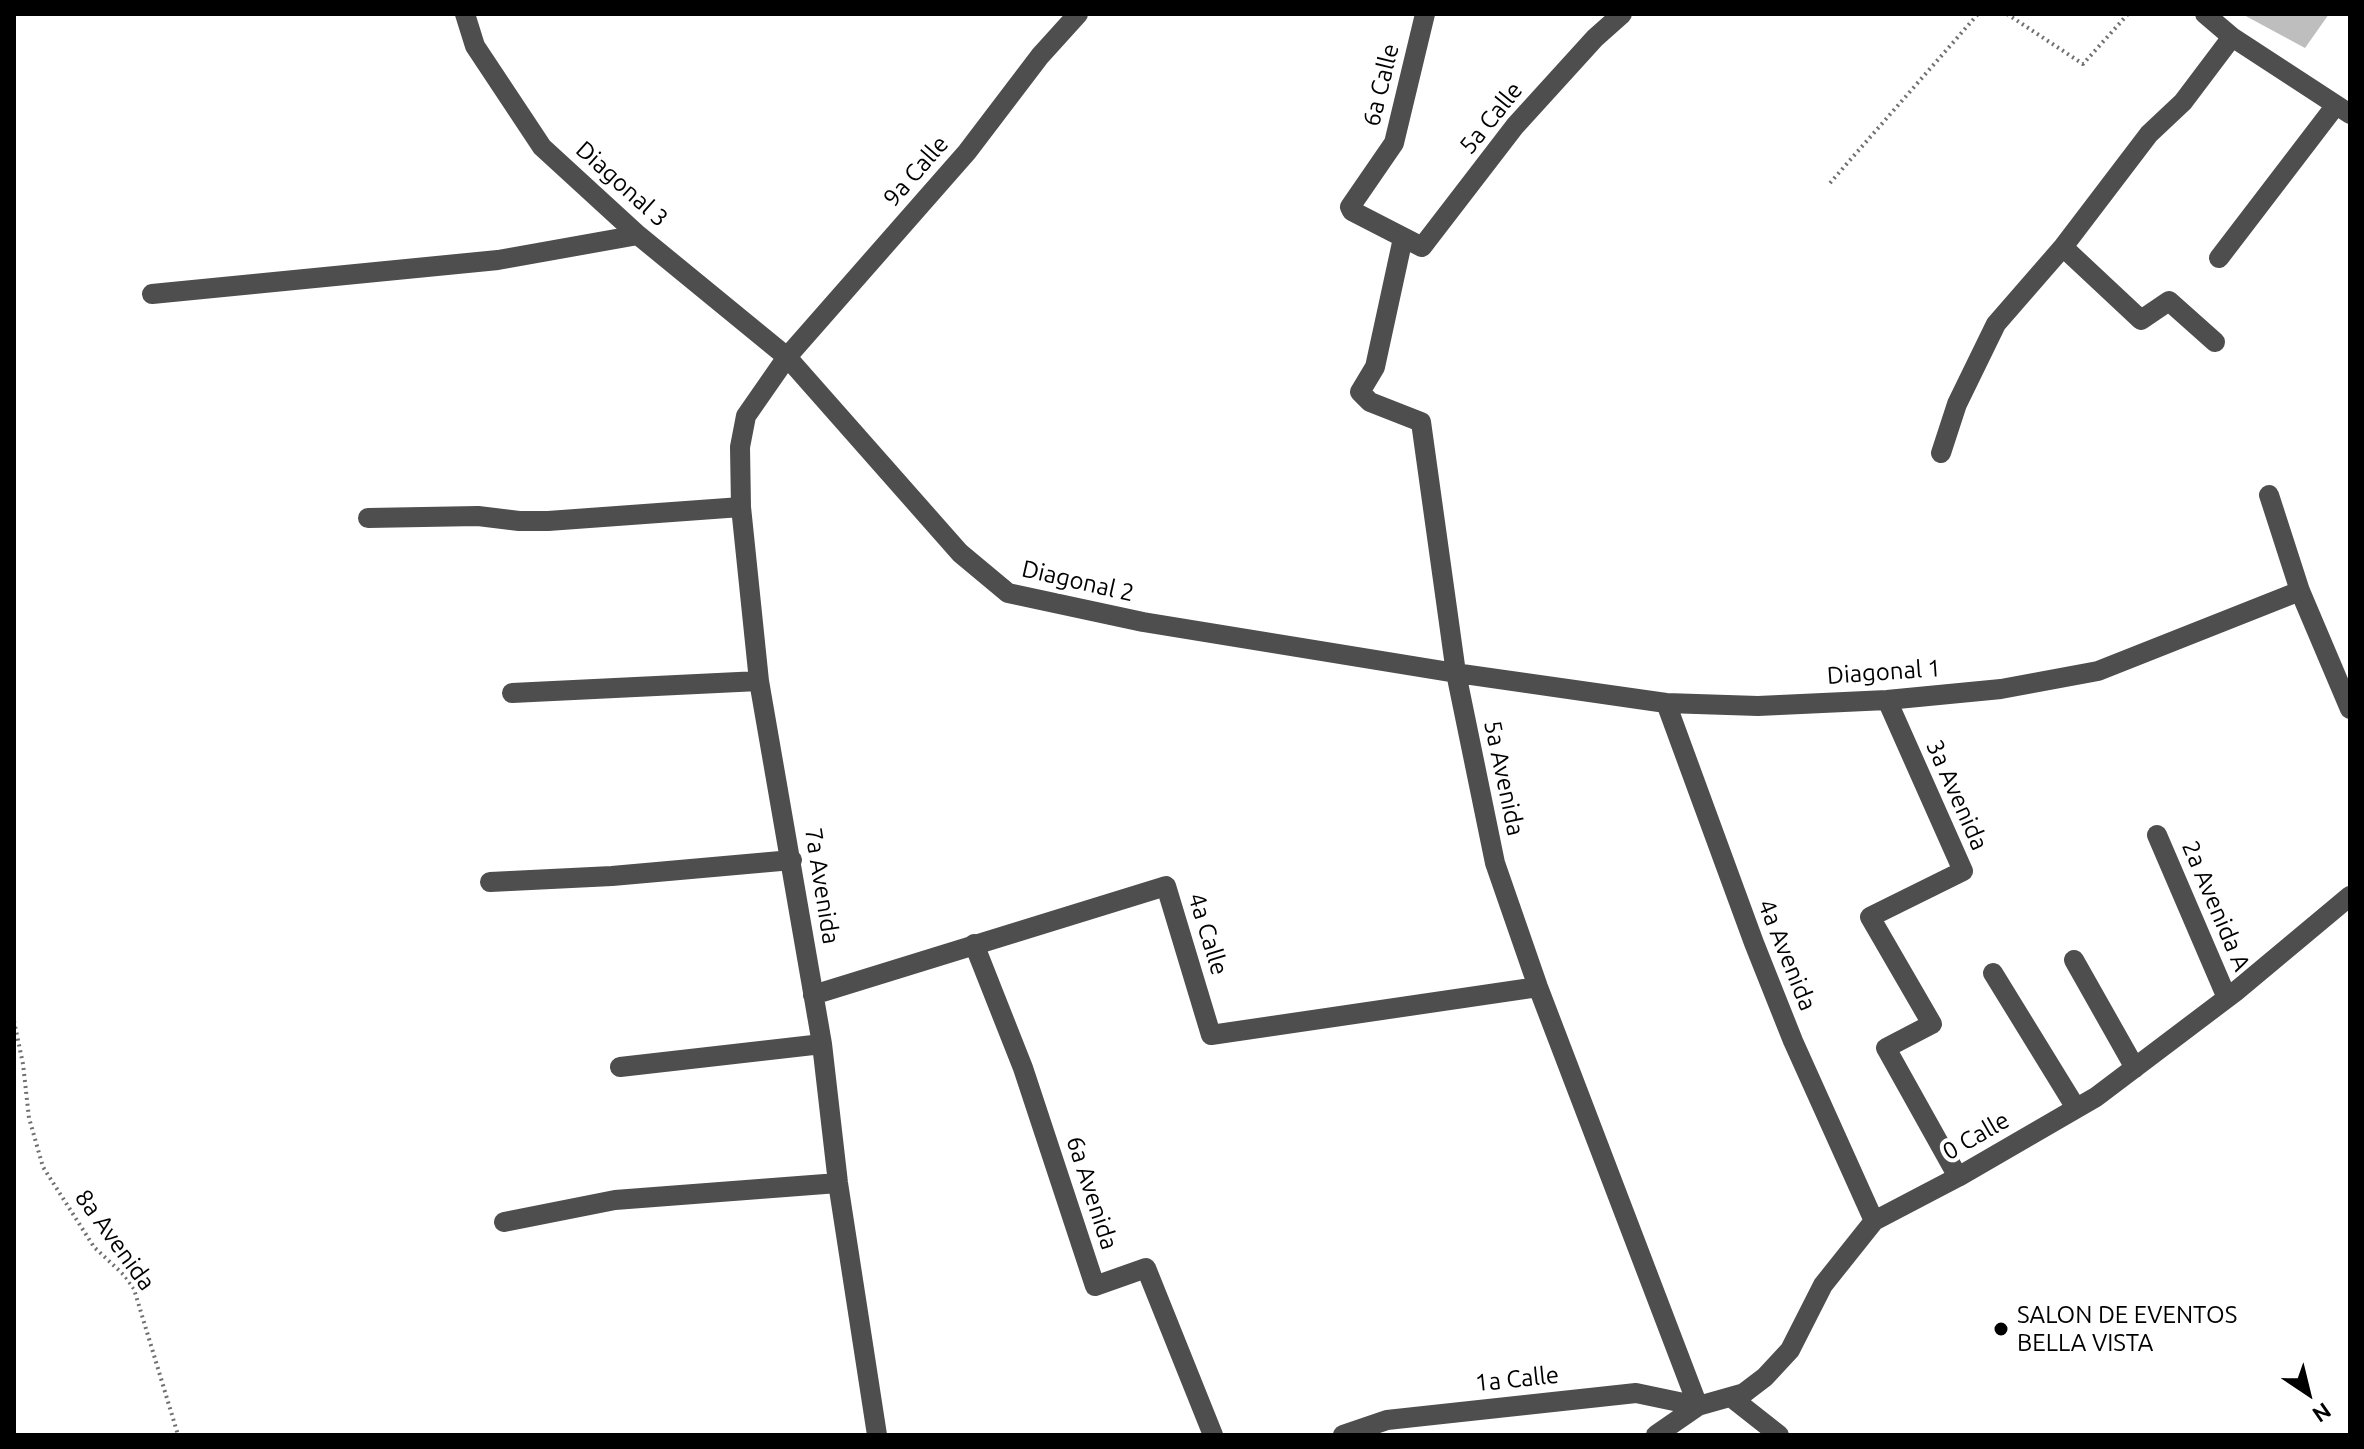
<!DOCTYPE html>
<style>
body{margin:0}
#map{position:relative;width:2364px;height:1449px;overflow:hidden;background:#fff;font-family:Ubuntu,sans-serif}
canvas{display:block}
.frame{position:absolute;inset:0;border:16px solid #000;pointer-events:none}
.north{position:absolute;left:2268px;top:1353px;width:80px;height:80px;-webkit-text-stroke:6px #fff;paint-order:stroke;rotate:145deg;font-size:22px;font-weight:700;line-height:32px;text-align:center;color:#000}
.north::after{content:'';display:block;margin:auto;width:28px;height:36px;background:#000;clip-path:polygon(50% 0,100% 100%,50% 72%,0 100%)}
</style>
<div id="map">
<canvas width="2364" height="1449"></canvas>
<div class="frame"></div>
<div class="north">N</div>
</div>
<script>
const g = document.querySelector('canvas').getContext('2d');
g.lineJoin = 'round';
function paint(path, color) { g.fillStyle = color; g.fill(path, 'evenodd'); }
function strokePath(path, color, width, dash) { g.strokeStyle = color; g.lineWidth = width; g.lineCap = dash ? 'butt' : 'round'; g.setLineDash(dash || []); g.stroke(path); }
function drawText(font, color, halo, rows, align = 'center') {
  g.font = font + ' Ubuntu,sans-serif'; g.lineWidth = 8; g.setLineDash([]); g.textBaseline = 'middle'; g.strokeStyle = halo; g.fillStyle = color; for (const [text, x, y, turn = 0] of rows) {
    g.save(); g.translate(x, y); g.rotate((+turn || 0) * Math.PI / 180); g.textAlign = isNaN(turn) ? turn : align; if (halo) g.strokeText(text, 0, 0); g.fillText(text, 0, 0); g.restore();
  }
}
paint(new Path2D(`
 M2242,14h87l-24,34z`), '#bebebe');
strokePath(new Path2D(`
 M2007,14l76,50 45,-50
 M1830,183l148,-169
 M14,1021l9,43 6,54 14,49 51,80 31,29 9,13 44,146`), '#707070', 4, [2, 4]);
strokePath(new Path2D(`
 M465,14l10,32 67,101 96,88 149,122 173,196 48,40 135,29 313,51 210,30 92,3 129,-6 114,-11 97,-18 202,-80
 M1425,14l-31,129 -44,64 2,4 70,36 93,-121 80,-88 27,-24
 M2205,14l27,23 118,77
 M1403,238l-28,129 -15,25 10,10 51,20 35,251 39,190 43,124 160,419
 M2063,247l78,73 28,-19 46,41
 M2219,258l117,-153
 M152,294l346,-34 140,-25
 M1941,453l16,-49 39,-80 67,-77 86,-113 34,-32 49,-65
 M2269,495l31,96 50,118
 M368,518l110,-2 41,5h29l193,-14
 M512,693l247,-12
 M1887,700l76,171 -93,46 62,107 -46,24 72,129
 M1666,703l88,240 39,98 81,180
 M2157,835l70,163
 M490,882l122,-6 180,-16
 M974,944l49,124 72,218 51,-18 67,167
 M2074,960l61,108
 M1993,973l83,135
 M813,995l353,-109 45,149 327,-48
 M620,1067l202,-23
 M504,1222l111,-22 223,-17
 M1732,1398l47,37
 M877,1435l-39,-252 -16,-139 -63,-363 -18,-174 -1,-60 6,-31 41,-59 180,-205 73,-96 38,-42
 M1343,1435l44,-15 249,-27 62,13
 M1656,1435l42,-29 46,-13 21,-16 25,-27 33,-65 51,-64 84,-44 138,-80 139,-105 115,-96`), '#4e4e4e', 20);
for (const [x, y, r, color] of [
 [2001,1329,8,"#000"]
]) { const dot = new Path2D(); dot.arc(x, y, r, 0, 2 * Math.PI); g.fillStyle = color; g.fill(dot); strokePath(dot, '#fff', 3); }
drawText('24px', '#000', '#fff', [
 ["6a Calle",1381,85,-76],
 ["5a Calle",1491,118,-51],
 ["9a Calle",916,171,-49],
 ["Diagonal 3",622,184,42],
 ["Diagonal 2",1078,581,13],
 ["Diagonal 1",1884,672,-4],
 ["5a Avenida",1504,778,78],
 ["3a Avenida",1957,795,66],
 ["7a Avenida",822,886,81],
 ["2a Avenida A",2216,906,67],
 ["4a Calle",1208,934,73],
 ["4a Avenida",1787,955,68],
 ["0 Calle",1976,1136,-30],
 ["6a Avenida",1092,1193,72],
 ["8a Avenida",115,1240,54],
 ["1a Calle",1517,1379,-6]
]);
drawText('24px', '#000', '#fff', [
 ["SALON DE EVENTOS",2017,1315],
 ["BELLA VISTA",2017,1343]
], 'left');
</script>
